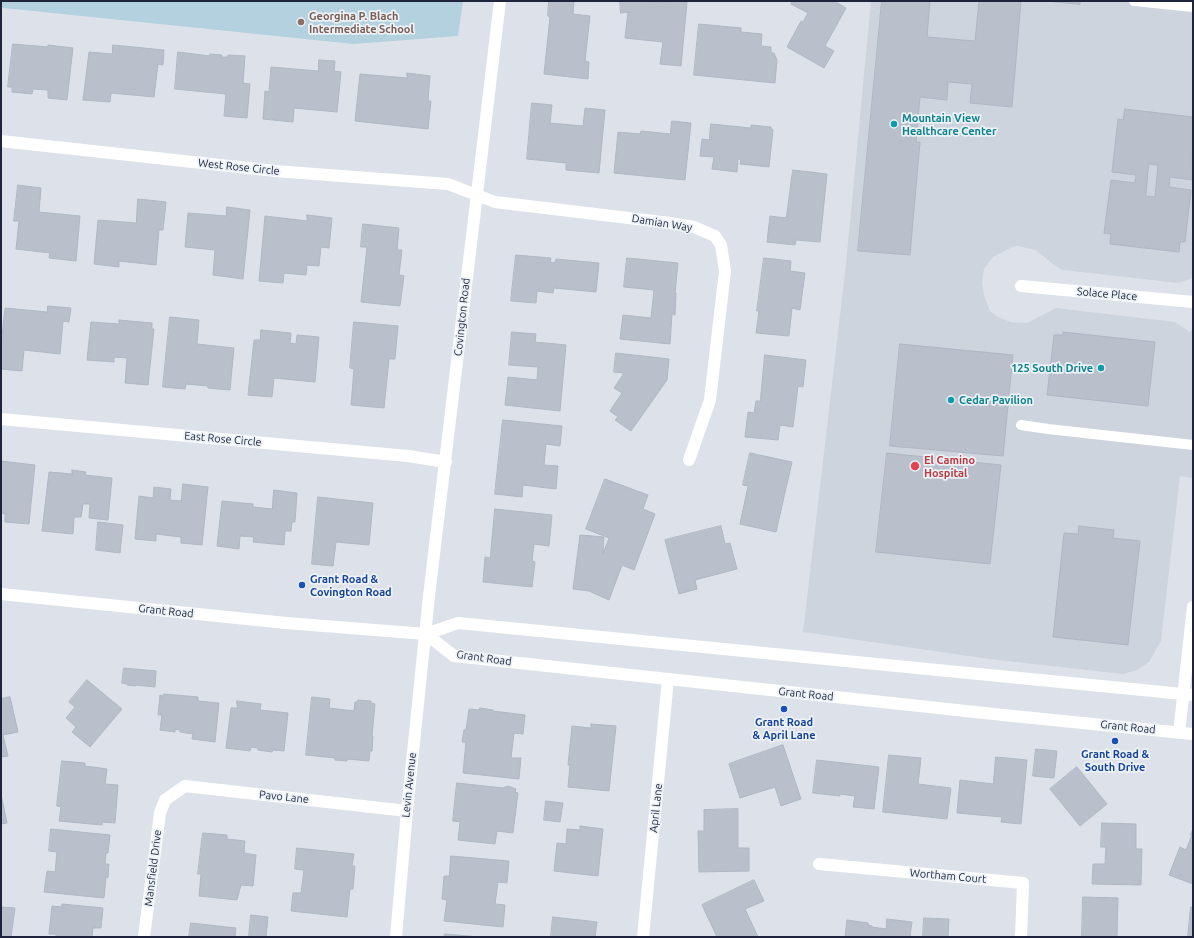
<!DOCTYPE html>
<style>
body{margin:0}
#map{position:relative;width:1194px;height:938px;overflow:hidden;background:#dde2ea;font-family:Ubuntu,sans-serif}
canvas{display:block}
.frame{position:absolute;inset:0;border:2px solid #1d243b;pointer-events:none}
</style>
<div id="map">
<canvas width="1194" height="938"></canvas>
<div class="frame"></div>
</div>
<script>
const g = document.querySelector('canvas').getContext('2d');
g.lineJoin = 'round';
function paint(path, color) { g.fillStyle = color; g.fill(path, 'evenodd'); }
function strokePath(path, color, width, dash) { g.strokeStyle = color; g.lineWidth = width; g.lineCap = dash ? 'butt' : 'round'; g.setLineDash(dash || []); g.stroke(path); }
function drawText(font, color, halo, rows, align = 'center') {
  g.font = font + ' Ubuntu,sans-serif'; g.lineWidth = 3.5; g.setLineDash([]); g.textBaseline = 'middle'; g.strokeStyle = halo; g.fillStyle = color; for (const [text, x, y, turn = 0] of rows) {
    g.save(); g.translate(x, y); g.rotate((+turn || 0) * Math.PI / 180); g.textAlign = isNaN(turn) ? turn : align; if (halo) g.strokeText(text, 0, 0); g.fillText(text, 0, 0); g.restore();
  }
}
paint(new Path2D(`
 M871,1h322v276l-3,2 -12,4 -106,-12 -10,-1 -8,-5 -18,-15 -19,-4 -5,1 -19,10 -9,12 -2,14 2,13 6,15 8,6 13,5 16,1 29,-15 119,14 15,10 3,-4v150l-13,-2 -19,165 -12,21 -12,8 -14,4 -134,-15 -186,-27 43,-368z`), '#ced4de');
paint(new Path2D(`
 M1,1h462l-5,35 -104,8 -350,-36 -3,-1z`), '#b3d1de');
const building = new Path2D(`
 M549,1h25l-1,13 17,2 -5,45 4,1 -1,17 -44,-5 6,-57 -2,-1z
 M620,1l48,1v-1h6l13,1 -6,64 -21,-2 3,-22 -38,-4 3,-26 -7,1z
 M793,1h41l12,7 -21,38 9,5 -10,17 -37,-21 14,-26 2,1 5,-9 -17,-9z
 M882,1h48l-3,36 48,4 4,-40h42l-9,106 -42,-4 2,-19 -24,-2 -1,18 -27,-3 -4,45h4l-10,113 -52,-4z
 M1047,1h33v3z
 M699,24l42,4v4l21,2 -1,12 10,1v6h3l3,7 -2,23 -81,-8z
 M13,44l35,3v-2l25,3 -6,52 -19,-2v-8l-15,-1 -1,5 -20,-2v-5h-4z
 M113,45l51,5 -1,15 -5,-1 -4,33 -43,-4 -1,9 -27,-2 6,-48 23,2z
 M178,52l32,4v-2l12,1 -1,2h7v-2l17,1 -2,27 7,1 -3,34 -23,-2 2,-22 -51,-5z
 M319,60l16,1 -1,10 7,1 -4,40 -43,-4 -1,14 -30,-3 2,-28 4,1 2,-25 47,4z
 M407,73l23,3 -2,25h3l-3,28 -73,-8 5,-47 47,4z
 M532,103l20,2 -2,18 33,3 2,-18 20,2 -6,63 -33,-3v-7l-39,-4z
 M1125,109l68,8 -1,63 -22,-3 -1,10 22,3 -6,52h-5l-1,10 -69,-8 1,-10 -7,-1 7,-53 24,3 1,-8 -24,-3 6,-53 5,1zM1149,164l9,1 -3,32 -9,-1z
 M672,121l19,2 -6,57 -71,-7 4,-41 22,2 1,-3 29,3z
 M711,124l40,4v-3l20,2v2l2,1 -4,37 -29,-3 1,-5h-3l-1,13 -25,-3 2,-12 -14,-1 2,-17 7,1z
 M793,170l34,4 -7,68 -24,-2 -1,5 -28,-3 3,-26 16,2z
 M18,185l23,3 -2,24 41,4 -4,45 -27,-3 1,-5 -34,-4 3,-28h-5z
 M138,199l28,3 -3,28h-4l-3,35 -37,-4v6l-25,-3 4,-44 38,3z
 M227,207l23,3 -7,69 -30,-4 2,-25 -30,-3 3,-34 38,3z
 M307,215l25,3 -3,30 -8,-1 -2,19 -12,-1 -1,10 -22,-2 -1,10 -24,-2 6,-65 42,5z
 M363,224l36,4 -2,22h5l-3,25 5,1 -4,30 -39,-4 6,-55h-6z
 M516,255l35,3 -1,4 5,1 1,-4 43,4 -3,29 -42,-4 -1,5 -16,-2 -1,12 -25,-2z
 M627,258l51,5 -3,30h1l-1,22 -3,-1 -2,30 -50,-5 3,-24 28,3 3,-28 -30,-3z
 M764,258l27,3 -1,10 15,2 -5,37 -8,-2 -3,28 -33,-3 3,-22h-2z
 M48,306l23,2 -2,14 -6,-1 -3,33 -36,-4 -2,21 -21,-2v-23l4,-38 42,4z
 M170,317l29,3 -2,24 37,4 -4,42 -22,-2v-2l-22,-2 -1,5 -22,-2z
 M119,320l33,3v6h2l-6,56 -23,-2 2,-25 -13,-1v5l-27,-2 4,-38 28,2z
 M354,322l44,4 -3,33h-6l-5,49 -33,-3 3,-36 -4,-1z
 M261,330l30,3 -1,10 6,1 1,-9 22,2 -4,45 -41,-4 -2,19 -24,-2 6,-55h6z
 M512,332l24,2 -1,8 31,3 -6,66 -55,-6 3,-28 29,3 1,-13 -29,-2z
 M1063,332l92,10 -7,64 -101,-11 7,-60h9z
 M900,344l113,11 -10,101 -113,-10z
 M616,353l53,6 -2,21 -36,51 -16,-11 3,-3 -8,-6 12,-18 -8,-5 10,-15 -10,-1z
 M765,355l41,5 -3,27 -5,-1 -5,41 -13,-2 -2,15 -33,-3 3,-25 6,1 2,-12h4z
 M503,420l59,6 -2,20 -14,-2 -2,21 14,1 -2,23 -33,-4 -1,12 -27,-3z
 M750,453l42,9 -16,70 -36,-8 8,-38 -5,-1z
 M887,453l114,12 -11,99 -114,-12z
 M1,461l34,4 -6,59 -24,-2v-8l-4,-1z
 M72,470l14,2 -1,3 27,3 -4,42 -19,-2 1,-14h-7l-2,13h-7l-1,17 -31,-3 7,-59 23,2z
 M605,479l43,16 -5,14 12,5 -21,56 -12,-5 -13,35 -20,-9 -16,-2 7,-54 24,2 -1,17 6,-16 -23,-9z
 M183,484l25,3 -6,58 -21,-2v-6l-25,-3v7l-21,-2 4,-43 14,2 1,-11 17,2 -1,11 11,1z
 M274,490l23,3 -2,29h-3l-1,9h-6l-1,14 -31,-3 1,-5 -14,-1 -1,13 -22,-3 5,-45 31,3v3l19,2z
 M318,497l55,6 -4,42 -33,-3 -3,24 -21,-2z
 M495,509l57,6 -3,31 -15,-2 -2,17 3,1 -3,25 -49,-5 2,-25 5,1z
 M98,522l25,3 -3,28 -24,-3z
 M721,526l4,18 5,-1 7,26 -42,11 2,9 -18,5 -14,-54z
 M1079,526l35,4 -1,8 27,3 -12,104 -75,-8 11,-104 14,1z
 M124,668l32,3 -1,16 -19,-2v1l-9,-1v-1l-5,-1z
 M87,680l35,29 -32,38 -18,-15 4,-5 -10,-9 9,-11 -6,-5z
 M164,694l34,3v4l21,2 -4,39 -23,-3 1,-5 -13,-2v-2l-5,-1v3l-15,-2 2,-15h-4l2,-20 3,1z
 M10,697l8,35 -15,3 5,21 -7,1v-58z
 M312,697l18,2 -1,9 25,3 1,-9h2l1,-2 13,1v2l4,1 -3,32h1l-1,15h-2l-1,10 -22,-2v2l-12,-1v-2l-29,-3z
 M237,701l24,3 -1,6 28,3 -4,38 -11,-1 -1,2 -14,-2v-2l-7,-1 -1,4 -24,-3 5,-40h6z
 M480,708l13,2v1l32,4 -2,19 -9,-1 -3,25h10l-2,21 -56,-6 3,-31h-4l2,-12h2l3,-21 10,1z
 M591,724l25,2 -7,65 -41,-4 2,-22h-2l4,-39 19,2z
 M783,745l18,54 -20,7 -6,-19 -35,11 -11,-34z
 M1036,749l21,2 -3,27 -21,-2z
 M889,755l32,3 -3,26 33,4 -4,31 -64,-7z
 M996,757l31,3 -6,64 -20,-2 1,-5 -45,-4 3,-33 33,4z
 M817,760l62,7 -5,42 -21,-2 2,-11 -15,-2v2l-27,-3z
 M62,761l23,2v3l22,3 -2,15 13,1 -3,38 -13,-1v3l-43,-4 2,-14 -4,-1z
 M1077,767l30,37 -27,22 -30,-37z
 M457,783l46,5 5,-2 8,3 -1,3 3,1 -5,40 -16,-2 -2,13 -37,-4 2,-18 -7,-1z
 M1,794l6,29 -6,1z
 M546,801l17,2 -3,19 -16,-2z
 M738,809v39h11v23l-50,1 -1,-41h6v-21z
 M1102,823l34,1v25h6l-1,36 -49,-1 1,-20h12l1,-17h-5z
 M580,826l23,3 -5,47 -44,-5 3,-28 9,1 1,-15 13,1z
 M1193,828v56l-24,-9 11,-28 6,3 6,-15h-1z
 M51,829l59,6 -2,18h-2l-1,11h4l-1,14 -2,-1 -2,21 -60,-6 3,-21 8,1 2,-20 -8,-1z
 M203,833l24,2v4l18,2 -1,12 12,2 -3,31 -12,-1 -4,15 -38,-4 2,-22h-3z
 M297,848l57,6 -2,12h3l-2,23h-3l-3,28 -56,-6 2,-18h8l3,-23 -9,-1z
 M451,856l58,5 -2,22 -9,-1 -3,22 10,1 -2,22 -59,-6 3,-21 -5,-1 2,-23h5z
 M754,880l10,21 -19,8 13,28h-41l-15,-32z
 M1083,897l35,1 -1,39h-35z
 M62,904l41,4 -2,20h-8l-1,9h-36v-3h-7l3,-28 10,1z
 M1,907l14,1 -4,29h-10z
 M1191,907h2v30h-5z
 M251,915l17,2 -2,20h-17z
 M553,917l44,5 -2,15h-44z
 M924,918l25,1 -1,18h-25z
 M887,919l25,3 -2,15h-65l2,-17 21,3v2l4,1v1l14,2z
 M191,923l45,5 -1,9h-46z
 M445,934l35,3h-36z`);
paint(building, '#b9c0cb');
strokePath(building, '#afb7c4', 1);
strokePath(new Path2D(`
 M1134,1l59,6
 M1021,425l27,4 145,16`), '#fff', 10);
strokePath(new Path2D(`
 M1,141l274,30 173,13 47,18 175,21 24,4 21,9 6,9 4,26 -15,129 -21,60
 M1021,286l172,16
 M1,419l407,37 38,6
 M1179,733l14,-126
 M819,864l204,19 -2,54
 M144,937l16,-124 5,-13 20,-14 222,25
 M643,937l25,-258`), '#fff', 12);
strokePath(new Path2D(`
 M1,594l285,29 140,11 32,-11 735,72
 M426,634l28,22 549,59 190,19
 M396,937l11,-126 22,-215 71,-595`), '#fff', 12);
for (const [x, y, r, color] of [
 [301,22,4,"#8d6e63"],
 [894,124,4,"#0f9aa8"],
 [1101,368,4,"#0f9aa8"],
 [951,400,4,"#0f9aa8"],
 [915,466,5,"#e0444e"],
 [302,585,4,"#1a4fb4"],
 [784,709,4,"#1a4fb4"],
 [1115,741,4,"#1a4fb4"]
]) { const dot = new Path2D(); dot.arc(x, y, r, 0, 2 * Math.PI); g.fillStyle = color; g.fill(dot); strokePath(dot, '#edf2f7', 1.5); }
drawText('bold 11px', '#785e54', '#edf2f7', [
 ["Georgina P. Blach",309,16],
 ["Intermediate School",309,29]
], 'left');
drawText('bold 11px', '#0d838f', '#edf2f7', [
 ["Mountain View",902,118],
 ["Healthcare Center",902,131],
 ["125 South Drive",1093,368,"right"],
 ["Cedar Pavilion",959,400]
], 'left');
drawText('11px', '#1d243b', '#edf2f7', [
 ["West Rose Circle",239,167,6],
 ["Damian Way",662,223,9],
 ["Solace Place",1107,294,5],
 ["Covington Road",462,317,-84],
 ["East Rose Circle",223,439,5],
 ["Grant Road",166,611,6],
 ["Grant Road",484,658,8],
 ["Grant Road",806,694,6],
 ["Grant Road",1128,727,6],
 ["Levin Avenue",409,785,-84],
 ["Pavo Lane",284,797,6],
 ["April Lane",656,808,-84],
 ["Mansfield Drive",153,868,-83],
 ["Wortham Court",948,876,5]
]);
drawText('bold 11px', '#be3a42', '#edf2f7', [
 ["El Camino",924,460],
 ["Hospital",924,473]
], 'left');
drawText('bold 11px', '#164399', '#edf2f7', [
 ["Grant Road &",310,579,"left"],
 ["Covington Road",310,592,"left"],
 ["Grant Road",784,722],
 ["& April Lane",784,735],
 ["Grant Road &",1115,754],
 ["South Drive",1115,767]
]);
</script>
